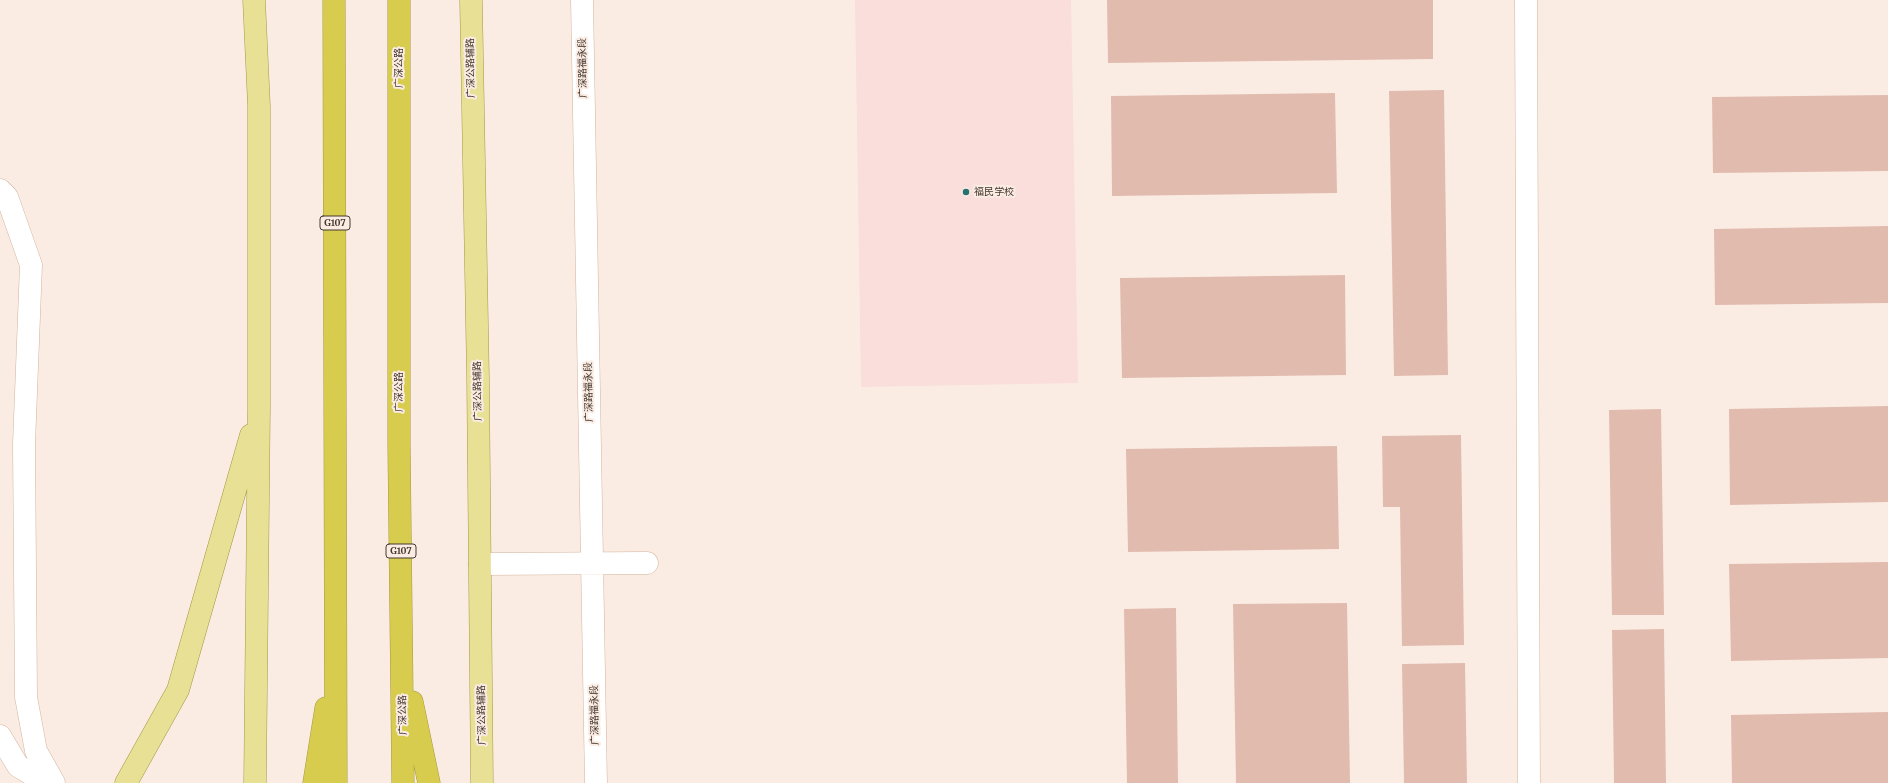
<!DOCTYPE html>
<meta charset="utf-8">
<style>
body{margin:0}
canvas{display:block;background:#faece3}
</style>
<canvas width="1888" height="783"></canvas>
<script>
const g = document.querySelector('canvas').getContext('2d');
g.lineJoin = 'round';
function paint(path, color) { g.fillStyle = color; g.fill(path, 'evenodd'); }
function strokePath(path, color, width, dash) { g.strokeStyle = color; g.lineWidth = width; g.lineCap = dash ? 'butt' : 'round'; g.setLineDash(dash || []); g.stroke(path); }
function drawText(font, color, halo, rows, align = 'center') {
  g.font = font + ' Merriweather,"Noto Sans SC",serif'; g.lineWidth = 4; g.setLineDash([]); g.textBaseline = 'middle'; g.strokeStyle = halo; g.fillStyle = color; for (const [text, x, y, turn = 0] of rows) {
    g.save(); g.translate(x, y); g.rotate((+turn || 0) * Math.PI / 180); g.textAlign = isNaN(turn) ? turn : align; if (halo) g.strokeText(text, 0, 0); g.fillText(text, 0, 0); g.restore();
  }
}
paint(new Path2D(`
 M855,0h216l7,383 -217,4z`), '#f9dedc');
paint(new Path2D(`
 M1107,0h326v59l-325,4z
 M1444,90l4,285 -54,1 -5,-285z
 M1335,93l2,100 -225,3 -1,-100z
 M1888,95v76l-175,2 -1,-76z
 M1888,226v77l-173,2 -1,-76z
 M1345,275l1,100 -224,3 -2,-100z
 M1888,406v96l-158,3 -1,-96z
 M1661,409l3,206h-52l-3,-205z
 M1461,435l3,210 -62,1 -2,-139h-17l-1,-71z
 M1337,446l2,103 -211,3 -2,-103z
 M1888,562v96l-157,3 -2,-97z
 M1347,603l3,180h-114l-3,-179z
 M1176,608l2,175h-51l-3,-174z
 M1664,629l2,154h-52l-2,-153z
 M1465,663l2,120h-63l-2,-119z
 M1888,712v71h-156l-1,-68z`), '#e2bbaf');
const minor = new Path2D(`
 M582,0l14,783
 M1526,0l3,783
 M0,190l7,7 24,68 -7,179 2,253 10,54 18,32
 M480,564l167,-1
 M0,736l18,30 28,17`);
const major = new Path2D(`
 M254,0l5,106v301l-4,376
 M471,0l7,378 4,405
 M126,783l52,-93 73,-255`);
const highway = new Path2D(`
 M334,0l2,783
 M399,0v445l4,338
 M412,702l17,81
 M314,783l12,-75`);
strokePath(minor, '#d3b39d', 23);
strokePath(major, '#a49843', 23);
strokePath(highway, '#a49843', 23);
strokePath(minor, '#fff', 22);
strokePath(major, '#e7e095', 22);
strokePath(highway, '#d7cc4e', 22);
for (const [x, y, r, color] of [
 [966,192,4,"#27716f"]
]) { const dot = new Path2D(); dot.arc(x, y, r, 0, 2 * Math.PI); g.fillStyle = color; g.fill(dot); strokePath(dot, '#faece3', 1.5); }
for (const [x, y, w] of [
 [335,223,30],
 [401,551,30]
]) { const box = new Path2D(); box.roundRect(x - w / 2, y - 7, w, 14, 3); g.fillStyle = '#faece3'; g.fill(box); strokePath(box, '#45382f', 1); }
drawText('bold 9px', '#45382f', null, [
 ["G107",335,223],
 ["G107",401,551]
]);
drawText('10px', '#45382f', '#faece3', [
 ["广深公路",399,68,-90],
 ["广深公路辅路",471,68,-91],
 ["广深路福永段",583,68,-91],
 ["广深公路辅路",478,391,-91],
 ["广深公路",399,392,-90],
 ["广深路福永段",589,392,-91],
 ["广深公路",403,715,-91],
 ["广深公路辅路",482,715,-91],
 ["广深路福永段",595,715,-91]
]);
drawText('10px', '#45382f', '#faece3', [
 ["福民学校",974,192]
], 'left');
</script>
